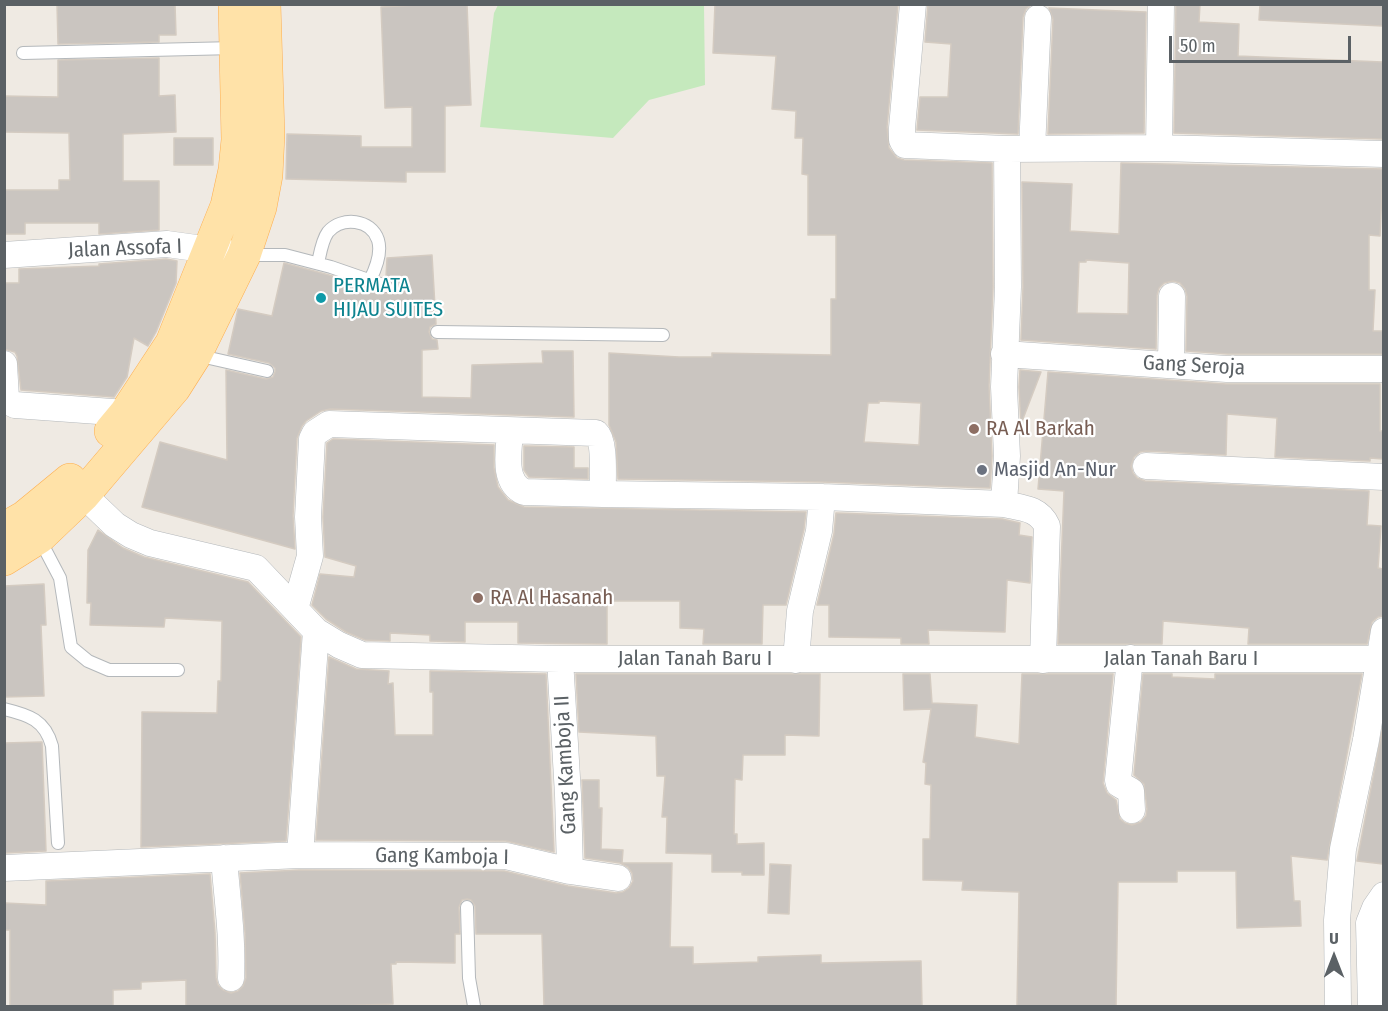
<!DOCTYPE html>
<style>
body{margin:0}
#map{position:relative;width:1388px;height:1011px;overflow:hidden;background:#efeae3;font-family:"Fira Sans Condensed",sans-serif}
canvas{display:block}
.frame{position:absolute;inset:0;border:6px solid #5b6165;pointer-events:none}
.north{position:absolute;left:1304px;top:927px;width:60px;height:60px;-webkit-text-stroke:4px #fff;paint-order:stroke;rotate:0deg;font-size:16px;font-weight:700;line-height:24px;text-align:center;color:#5b6165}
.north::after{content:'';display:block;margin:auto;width:21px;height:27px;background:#5b6165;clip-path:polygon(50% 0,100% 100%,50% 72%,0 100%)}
.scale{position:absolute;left:1169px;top:36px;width:182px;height:27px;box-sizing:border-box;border:3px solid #5b6165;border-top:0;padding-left:8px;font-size:18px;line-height:21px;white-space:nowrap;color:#5b6165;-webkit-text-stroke:4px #fff;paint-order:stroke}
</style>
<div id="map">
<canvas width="1388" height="1011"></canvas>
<div class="frame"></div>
<div class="north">U</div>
<div class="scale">50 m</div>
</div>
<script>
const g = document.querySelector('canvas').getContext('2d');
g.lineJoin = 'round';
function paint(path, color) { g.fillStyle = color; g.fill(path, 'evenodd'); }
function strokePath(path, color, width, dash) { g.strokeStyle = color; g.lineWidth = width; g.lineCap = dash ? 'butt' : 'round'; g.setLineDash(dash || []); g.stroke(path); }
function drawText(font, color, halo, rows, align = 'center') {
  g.font = font + ' "Fira Sans Condensed",sans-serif'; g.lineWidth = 4.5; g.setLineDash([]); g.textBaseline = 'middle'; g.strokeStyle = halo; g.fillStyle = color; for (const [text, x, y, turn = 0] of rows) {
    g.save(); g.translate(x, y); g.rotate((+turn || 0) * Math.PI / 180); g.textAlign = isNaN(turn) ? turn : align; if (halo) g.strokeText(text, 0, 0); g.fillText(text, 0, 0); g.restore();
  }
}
paint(new Path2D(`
 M498,5h206l1,80 -56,15 -36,38 -133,-11 14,-114z`), '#c5e9bd');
const building = new Path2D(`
 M57,4h118l1,31h-17v7l-101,2z
 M435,4h32l4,101 -26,1v66h-39v10l-120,-3 1,-45 74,2v11h51v-40l-27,1 -4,-101z
 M715,4h183l-11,123 2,21 8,10 7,2 88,3 1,124 -4,99 3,70 -2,32 -168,-6 -204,-3 -2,-37 -7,-17v-72l70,4h33v-4l119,2v-56h5v-64h-28v-60l-6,-1 1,-36h-8l1,-27 -24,-2 4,-53 -63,-3zM879,401l42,2 -2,42 -55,-3 4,-39h11z
 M928,4h104l-6,5 -3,8 -5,117 -101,-4 3,-33h28l3,-53 -26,-2z
 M1176,4h24l-1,18 40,2 -1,32 145,6v77l-209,-6z
 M1260,4h123v22l-124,-6z
 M1049,8l97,4 -2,121 -96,1 5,-115z
 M159,58v38l16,-1 1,37 -53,2v47h36v49l-60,4v-11h-74v11h-21v-44h55v-10h11l-1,-47 -65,-1v-36l54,1v-37z
 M174,138h39v27h-39z
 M1121,163l262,6 -3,67 -11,-1v55h6l-2,41h10v23h-155l-42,-3 1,-55 -2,-7 -5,-6 -7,-2 -9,2 -5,5 -2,7 -1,54 -135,-9 2,-53 -1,-105 50,2 -2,47 49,3zM1086,260l43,3 -1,51 -51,-1 2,-51h7z
 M432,255l4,69 -6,3 -1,5 3,7 5,1 1,9 -16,1v47l49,1 1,-33 71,-2 -1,-12h31l1,66 -244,-8 -9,2 -15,10 -4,5 -5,12 -4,78 2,33 -153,-42 18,-65 67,18 -1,-90 40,9 7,-2 2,-5v-4l-6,-5 -41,-9 10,-45 34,7 12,-53 45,12 58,19 5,-2 2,-7 -2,-5 -6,-3 1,-19z
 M166,259l11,2 -1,22 -20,49 -8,14 -14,-8 -7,39 -13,20 -93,-7 -4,-34 -2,-4 -11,-3v-66h15v-14l80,-3v-2z
 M1020,370l21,2 -20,52 -2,-37z
 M1048,372l178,12h154v47h3v28l-13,-1v3l-95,-4 2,-39 -50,-4 -1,41 -80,-4 -6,1 -6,5 -3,9 2,7 4,5 8,3 224,10 -2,34 14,1 -3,42 5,1v47l-5,1 -6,5 -5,22h-119l1,-16 -86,-7 -1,23h-104l6,-153 -26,-2z
 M333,439l161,6v23l4,19 10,13 16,7 282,5 -2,17 -18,76h-23l-1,39h-59l1,-15 -24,-1v-27h-73v43l-89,-1v-21h-53v20l-35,-1v-6l-40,-2v8l-25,-1 -19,-8 -20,-13 -14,-14 8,-31 34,3 2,-11 -31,-9 -2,-40 4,-74z
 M524,446l50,1v21h14v11l-59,-2 -5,-7z
 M836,513l166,6 18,4 -1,12 13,2 -2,46 -23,-3 -2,52 -77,-2 1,14h-28v-6l-72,-1v-32h-12l17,-71z
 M98,530l25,18 21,9 104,25 53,55 -15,204 -145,6 1,-135 75,1 1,-32h3l1,-60 -57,-3 -1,9 -74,-2 1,-22h-4l1,-53z
 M44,584l2,41h-5l3,71 -40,1v-111z
 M329,657l27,12 33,2 -1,13 5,-1 2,52h38v-43h-3v-21l116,3 8,178 -48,-11 -190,-1z
 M576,674h244l-1,62 -34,-1v20h-42l-1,25 -7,-1 -1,55h3v10l27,-1v32h-22v-3h-30v-18l-46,-1 1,-36h-5l3,-41h-8l-1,-40 -77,-4z
 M903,674h27l2,29 45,2 -2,32 44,7 3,-70h91l-10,109 4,10 9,7 4,19 5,4 7,2 9,-3 5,-6 1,-7 -3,-25 -10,-9 9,-101h29v3l43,2v-5h147l-35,186 -36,-4 3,45h6l1,25 -64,2 -1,-57h-59v11h-59l-2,124h-99l2,-114 -57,-2 1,-9 -40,-1v-41h7l1,-54 -6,-1 1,-21 -3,-1 8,-53 -27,1z
 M1383,726v138l-26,-3z
 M42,742l4,109 -42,2v-110z
 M582,780h17v28h3l-1,41 22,1 -1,13h50l-2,84h23v17l65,-2v-5l63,-2v8l100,-2 1,45h-378l-2,-72h-66l-1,-28 -4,-6 -4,-1 -5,1 -3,7 1,27h-5v29l-59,-1v2h-5l2,40 -57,2h-150v-26l-45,2v7l-28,1v16h-103v-76h-5v-27l41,2v-24l164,-7 5,59 1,45 2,7 5,5 8,3 7,-2 5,-5 3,-8 -1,-46 -5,-59 60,-3 204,1 64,15 48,7 7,-1 6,-4 4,-7 -1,-8 -4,-6 -8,-4 -35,-5z
 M770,864l21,1 -2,49 -21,-1z`);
paint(building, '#cac5c0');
strokePath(building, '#d4cbc1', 1.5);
const lane = new Path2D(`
 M23,53l212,-5
 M245,255h40l46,12 55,19
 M318,263c2,-9 4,-23 10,-31 14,-16 43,-13 50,8 4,13 -2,28 -8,40
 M437,332l226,3
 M196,355l71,16
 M39,538l21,40 11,69 17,14 21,9h69
 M4,709c25,6 41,11 48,37l6,97
 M467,907l2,71 5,28`);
const street = new Path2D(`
 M913,4l-11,124v12l3,5 102,4 152,-1 225,6
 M1159,148l2,-144
 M1007,149l1,138 -4,100 3,69 -3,48c18,4 35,4 43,22l-4,134
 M1032,149l6,-131
 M4,255l163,-11 58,8
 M1004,354l223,15h157
 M4,364l2,34 3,4 6,3 111,8
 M1171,365l1,-69
 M510,431c-1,20 -8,51 14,61l79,2 219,3 182,7
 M1146,466l238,11
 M70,482l45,43 16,10 19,8 106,25 60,63 23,14 23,10 198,4h819
 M295,609l15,-53 -2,-39 4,-78 3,-6 14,-9 267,9c10,9 6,47 7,61
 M1130,658l-12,122 1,4 12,7 1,19
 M560,659l8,136 2,76
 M796,660l4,-49 19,-80 3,-34
 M300,855l16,-224
 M224,858c3,40 9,79 7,120
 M4,868l296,-13 206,1 64,15 48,7
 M1338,1006l-1,-86 6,-71 23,-109 18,-109
 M1371,1006l-2,-83 6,-15 9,-13`);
const primary = new Path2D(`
 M111,431l15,-18 46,-70 55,-137 8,-36 3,-30 -3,-136
 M4,529l21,-12 45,-37
 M4,559l35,-22 44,-42 91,-107 21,-33 49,-100 16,-48 6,-32 2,-40 -4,-131`);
strokePath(lane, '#b4b8bb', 14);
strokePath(street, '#b4b8bb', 27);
strokePath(primary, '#feae4e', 34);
strokePath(lane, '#fff', 12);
strokePath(street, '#fff', 26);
strokePath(primary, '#ffe2a8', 33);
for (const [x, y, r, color] of [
 [321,298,6,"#0f9aa8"],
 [974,429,6,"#8d6e63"],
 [982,470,6,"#6b7280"],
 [478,598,6,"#8d6e63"]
]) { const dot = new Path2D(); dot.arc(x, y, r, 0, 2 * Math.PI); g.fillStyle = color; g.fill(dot); strokePath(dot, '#fff', 2); }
drawText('21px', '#5b6165', '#fff', [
 ["Jalan Assofa I",125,249,-2],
 ["Gang Seroja",1194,366,3],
 ["Jalan Tanah Baru I",695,659],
 ["Jalan Tanah Baru I",1181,659],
 ["Gang Kamboja II",566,765,-93],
 ["Gang Kamboja I",442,857,1]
]);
drawText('21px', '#0d838f', '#fff', [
 ["PERMATA",333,286],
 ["HIJAU SUITES",333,310]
], 'left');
drawText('21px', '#785e54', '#fff', [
 ["RA Al Barkah",986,429],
 ["RA Al Hasanah",490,598]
], 'left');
drawText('21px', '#5b616d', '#fff', [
 ["Masjid An-Nur",994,470]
], 'left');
</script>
